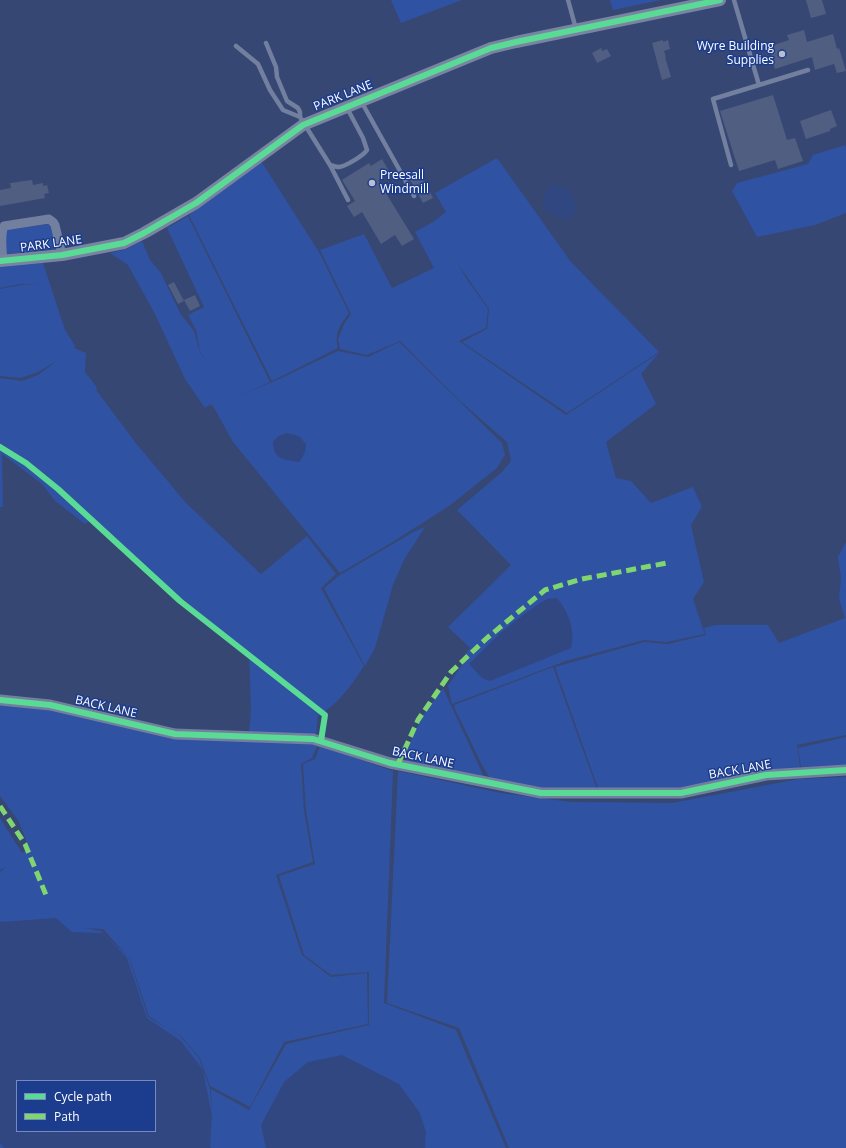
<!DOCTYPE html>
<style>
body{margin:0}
#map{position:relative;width:846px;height:1148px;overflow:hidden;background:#364773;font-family:"Open Sans",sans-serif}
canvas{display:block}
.legend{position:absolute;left:16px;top:1080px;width:140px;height:52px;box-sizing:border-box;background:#1c3c8d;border:1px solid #778abb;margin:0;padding:5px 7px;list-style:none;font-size:12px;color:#fff}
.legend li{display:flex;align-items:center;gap:8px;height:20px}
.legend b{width:20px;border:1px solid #778abb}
</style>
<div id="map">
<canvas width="846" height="1148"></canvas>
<ul class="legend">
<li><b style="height:5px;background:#5adb95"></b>Cycle path</li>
<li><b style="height:5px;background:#7fd670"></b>Path</li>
</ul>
</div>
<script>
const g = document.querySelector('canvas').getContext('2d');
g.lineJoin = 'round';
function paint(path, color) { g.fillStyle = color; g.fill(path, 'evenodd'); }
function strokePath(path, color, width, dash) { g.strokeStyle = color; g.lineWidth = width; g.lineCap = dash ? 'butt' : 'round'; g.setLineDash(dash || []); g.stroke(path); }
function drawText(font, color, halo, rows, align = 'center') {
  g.font = font + ' "Open Sans",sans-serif'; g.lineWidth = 3; g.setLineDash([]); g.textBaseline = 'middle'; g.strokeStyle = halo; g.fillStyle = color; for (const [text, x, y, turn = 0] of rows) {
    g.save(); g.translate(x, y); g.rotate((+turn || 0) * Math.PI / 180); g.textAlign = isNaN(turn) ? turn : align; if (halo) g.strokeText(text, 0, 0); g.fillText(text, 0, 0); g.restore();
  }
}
paint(new Path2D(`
 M391,0h71l-61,23z
 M610,0h51l-48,10z
 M845,145l1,4v64l-31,12 -58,12 -25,-46 5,-8 71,-19 5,-9z
 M497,158l74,104 88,90 -92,61 -105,-71 25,-13 2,-20 -31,-45 8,14 22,31 -2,19 -27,13 107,74 93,-62 -18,21 15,30 -50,38 10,36 15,3 20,22 42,-16 9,20 -11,18 13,57 -11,17 12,35 -39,8 -22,-2 -78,21 -114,43 -4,-18 17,-26 -2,-3 7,-9 -22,-21 63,-62 -54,-55 45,-38 9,-11 -4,-19 -48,-42 -59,-59 -33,14 -27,-6 -2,-10 6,-15 7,-10 -31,-64 44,-16 28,54 42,-20 -19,-36 18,-10 13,-10 -11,-19z
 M261,161l58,91 30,61c-9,12 -15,20 -11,35l-66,33 -83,-166 45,-35z
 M188,216l82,166 -32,14 39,-16 61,-29 30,6 31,-15 103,101 3,12 -8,13 -48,38 -58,37 -51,30 -107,-131 -20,-36 -3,-1 2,-2 -7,5 -20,-29 -29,-63 -28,-51 -18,-12 14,-3 18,-9 8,19 11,13 19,40 14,18 6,21 7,10 -7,-11 -4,-21 -8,-15 16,-8 -37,-79z
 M49,224l3,6 4,19 -49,5 -3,-16 3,-8z
 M30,263h13l22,67 10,16 -1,2 12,5 -1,19 11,14 1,5 38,51 51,61 75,71 46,-38 29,38 -15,14 43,78c-13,20 -26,38 -46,50l-2,20 -67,-4 2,-23 -2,-56 -91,-74 -65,-56 -4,-2 -4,3 -30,-23 -13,-17 -40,-30 1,53h-3v-129l22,3 16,-6 20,-15 -20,12 -17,6 -21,-2v-87l21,-4h17l-18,-1 -20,4v-22z
 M425,527l-21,33 -11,25 -18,63 -10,18 -41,-78 16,-13 75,-44z
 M846,542v193l-49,10 3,22 -128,23 -73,1 -44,-124 89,-25 24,2 38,-9 -2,-7 11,-3h53l11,18 66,-25 -6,-20 2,-20 -3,-21z
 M553,667l44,122 -48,3 -59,-14 -8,-13 -26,-54 -2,-6z
 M443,688l42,91 -77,-16 -4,-7 19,-41z
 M0,704l37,3 97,20 184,17 -6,14 -11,6 3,47 9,51 -37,13 26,80 29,22 36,-4 1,51 -84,18 -34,65 -40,-21 -10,-28 -19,-22 -15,-8 14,8 19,22 11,31 2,25 -1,-25 38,21 37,-66 83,-19v-53l-38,3 -27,-20 -25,-79 36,-12 -9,-53 -3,-47 12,-5 5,-13 73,25 -9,232 72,27 50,118h-295v-2l-1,2h-210v-276l6,-5 -6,3v-52l22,35 6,-4 3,4 -13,-33 -18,-24zM84,928l19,1 27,30 19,57 17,12 -18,-11 -19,-59 -28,-27zM17,1081h138v50h-138z
 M846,737v29l-45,1 -3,-19z
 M398,771l103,22 70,9 101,1 127,-24 47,-2v371h-337l-50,-120 -72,-25z`), '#3052a3');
paint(new Path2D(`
 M551,185c18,1 24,10 25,26l-6,8c-12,0 -17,-4 -26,-11v-11z
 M287,433l12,3 7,8 -1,8 -5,10c-15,-2 -27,-2 -27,-20l5,-6z
 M557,598c11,13 19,33 14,50l-81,33 -8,-3 -13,-14 30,-30 20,-16 18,-13 10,-6z
 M56,918l16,14 31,1 24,25 20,60 34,23 22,29 9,46 -2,32h-206l-4,-5v-221zM17,1081h138v50h-138z
 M342,1055l57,29 21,29 6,19 -1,16h-159l-5,-23 23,-43 24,-20z`), '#314782');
paint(new Path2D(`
 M806,0h16l4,14 -15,4z
 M804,30l3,12 26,-8 4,15 2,-1 7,23 -9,2 -3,-9 -19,6 -3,-13 -37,12 -7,-22 21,-7 -2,-5z
 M663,40v2l5,-2 2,9 -6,2 2,6h-1l6,20 -9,3 -10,-37z
 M601,48l1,3 5,-2 4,7 -14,7 -5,-10z
 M773,95l14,45 8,-2 8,23 -25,8 -3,-9 -36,11 -19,-60z
 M831,110l6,16 -7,3v2l-24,8 -6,-18z
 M382,159l8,14 -12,7 36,59 -12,7 -7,-11 -14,9 -19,-32 -8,5 -7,-11 8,-5 -13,-21 27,-17 2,3z
 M420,172l13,26 -10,5 -14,-25z
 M32,180l1,5 10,-2v3l4,-1 2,8 -5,1 1,4 -45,8v-16l11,-2 -1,-5z
 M174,282l10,19 -6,3 -10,-19z
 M195,295l5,11 -10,5 -6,-11z`), '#505e82');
strokePath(new Path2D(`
 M568,0l8,29
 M734,0l25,85 49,-15
 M266,43l10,24 1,10 10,24 11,7 2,4v5
 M236,46l22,18 12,26 13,20 17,7 30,48c3,1 6,2 9,2 7,-1 24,-11 28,-17l-4,-12 -16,-30
 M361,101l53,95
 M330,165l18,35
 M731,165l-18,-66 46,-14`), '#727f9f', 4.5);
strokePath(new Path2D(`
 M3,261c-1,-11 -3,-26 1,-35l45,-7 4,3 2,3 7,30`), '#727f9f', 9);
strokePath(new Path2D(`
 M0,700l50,5 125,29 138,5 77,24 151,30h140l85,-18 80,-5`), '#727f9f', 11);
strokePath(new Path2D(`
 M0,261l62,-6 62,-12 20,-10 52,-30 107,-78 188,-77 25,-6 204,-42`), '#7984a3', 12);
strokePath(new Path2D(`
 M398,764l20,-44 33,-48 36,-34 58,-48 37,-11 85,-16
 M0,806l25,38 21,51`), '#7fd670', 5, [10, 5]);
strokePath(new Path2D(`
 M0,261l62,-6 62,-12 20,-10 52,-30 107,-78 188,-77 25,-6 204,-42
 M0,447l26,16 32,26 122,112 145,114 -4,26
 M0,700l50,5 125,29 138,5 77,24 151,30h140l85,-18 80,-5`), '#5adb95', 6);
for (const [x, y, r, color] of [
 [782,54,4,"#b9bfce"],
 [372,183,4,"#b9bfce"]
]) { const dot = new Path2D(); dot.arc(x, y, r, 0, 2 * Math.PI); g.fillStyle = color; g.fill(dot); strokePath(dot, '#1c3c8d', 1.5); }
drawText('12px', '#fff', '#1c3c8d', [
 ["Wyre Building",774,47],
 ["Supplies",774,61],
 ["Preesall",380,176,"left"],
 ["Windmill",380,190,"left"]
], 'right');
drawText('12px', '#fff', '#1c3c8d', [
 ["PARK LANE",343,96,-22],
 ["PARK LANE",51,244,-8],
 ["BACK LANE",106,707,13],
 ["BACK LANE",423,758,12],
 ["BACK LANE",740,770,-10]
]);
</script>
